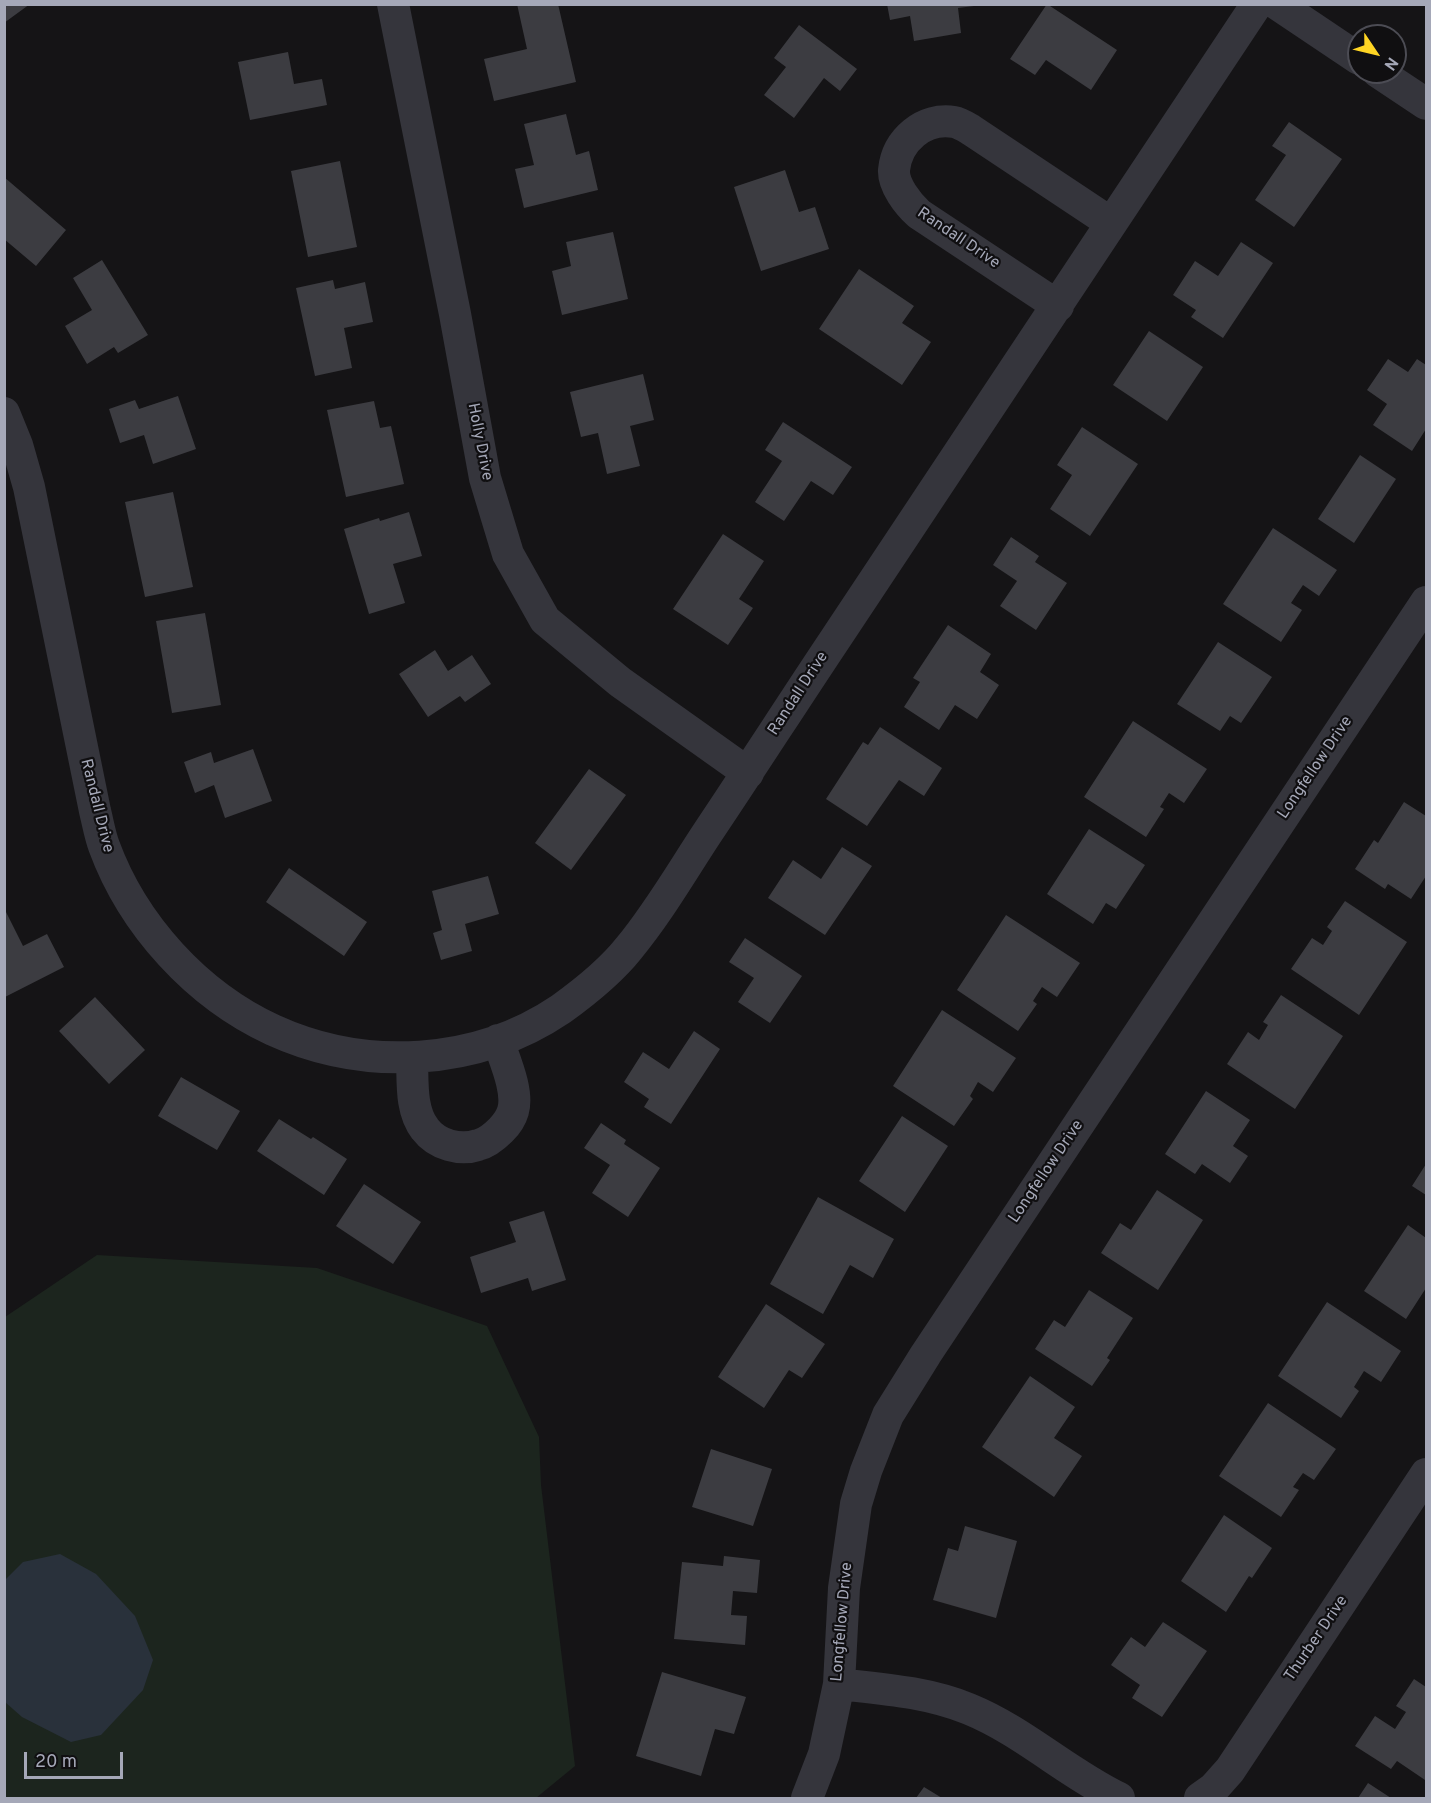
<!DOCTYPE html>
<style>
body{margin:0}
#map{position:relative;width:1431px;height:1803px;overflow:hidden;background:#151416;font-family:Overpass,sans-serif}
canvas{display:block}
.frame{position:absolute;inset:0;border:6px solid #a5a8b8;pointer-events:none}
.north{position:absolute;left:1347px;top:24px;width:60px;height:60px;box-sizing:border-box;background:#100f11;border:2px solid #4c4c54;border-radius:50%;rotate:125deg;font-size:16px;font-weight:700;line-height:24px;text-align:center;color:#a5a8b8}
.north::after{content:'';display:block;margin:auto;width:21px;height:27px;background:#ffd524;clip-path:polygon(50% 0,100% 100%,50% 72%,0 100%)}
.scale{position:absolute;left:24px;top:1752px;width:99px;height:27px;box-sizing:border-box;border:3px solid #a5a8b8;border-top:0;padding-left:8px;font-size:18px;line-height:21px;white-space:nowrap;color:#a5a8b8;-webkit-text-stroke:4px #100f11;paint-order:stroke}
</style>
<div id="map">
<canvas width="1431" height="1803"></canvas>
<div class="frame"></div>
<div class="north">N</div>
<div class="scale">20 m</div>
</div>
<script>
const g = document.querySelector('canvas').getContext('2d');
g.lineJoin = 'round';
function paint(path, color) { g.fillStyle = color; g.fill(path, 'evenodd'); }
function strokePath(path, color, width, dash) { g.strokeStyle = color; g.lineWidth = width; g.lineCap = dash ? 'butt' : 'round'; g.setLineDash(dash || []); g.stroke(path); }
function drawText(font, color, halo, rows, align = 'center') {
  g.font = font + ' Overpass,sans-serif'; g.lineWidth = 4.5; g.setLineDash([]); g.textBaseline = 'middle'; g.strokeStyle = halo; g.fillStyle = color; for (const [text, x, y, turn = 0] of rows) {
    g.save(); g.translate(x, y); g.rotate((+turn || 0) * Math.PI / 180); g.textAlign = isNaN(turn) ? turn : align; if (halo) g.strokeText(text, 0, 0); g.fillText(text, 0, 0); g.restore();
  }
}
paint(new Path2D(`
 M97,1255l220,13 170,58 52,111 2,48 34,281 -39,32h-531v-481z`), '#1c251e');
paint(new Path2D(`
 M60,1554l36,20 39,42 18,44 -10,30 -42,45 -30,7 -49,-25 -17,-15v-122l18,-18z`), '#29313b');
paint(new Path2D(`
 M4,4h26l-26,19z
 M517,4h41l18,78 -82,19 -10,-42 43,-10z
 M887,4h87v2l-16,2 3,25 -47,8 -4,-25 -20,4z
 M1047,4l70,46 -26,40 -45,-30 -11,15 -25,-16z
 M799,25l58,44 -17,22 -16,-13 -30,40 -30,-23 22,-28 -12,-9z
 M288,52l6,32 28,-5 5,26 -77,15 -12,-58z
 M566,114l10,41 13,-4 9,39 -74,18 -9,-39 19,-4 -10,-41z
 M1289,122l53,37 -48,68 -39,-27 31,-45 -14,-9z
 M340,161l17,86 -49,10 -17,-86z
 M785,170l14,42 16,-5 14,42 -68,22 -27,-84z
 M4,177l62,53 -30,36 -32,-27z
 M613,232l15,67 -66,16 -10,-44 19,-5 -5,-24z
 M1241,242l32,21 -50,75 -32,-21 5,-7 -23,-15 22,-34 23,15z
 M102,260l46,75 -30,18 -4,-6 -27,17 -22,-38 27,-16 -19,-32z
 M859,269l55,37 -12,17 29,19 -29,43 -83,-56z
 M333,280l2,9 30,-7 8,40 -29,6 8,40 -37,8 -19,-88z
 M1149,331l54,36 -36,54 -54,-36z
 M1388,359l20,13 9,-13 9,6v64l-14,22 -39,-26 14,-21 -20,-14z
 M643,374l11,46 -24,6 10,40 -33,8 -9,-41 -17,4 -11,-45z
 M178,396l18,53 -43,15 -9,-29 -24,8 -11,-34 26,-9 4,9z
 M374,401l6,27 11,-2 13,58 -58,13 -19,-87z
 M783,422l69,45 -19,28 -22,-14 -27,40 -29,-19 27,-41 -17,-11z
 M1082,427l56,37 -48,72 -40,-27 22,-34 -15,-10z
 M1360,455l36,24 -42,64 -36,-24z
 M173,492l20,95 -48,10 -20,-95z
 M409,512l13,44 -29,8 12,39 -36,11 -25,-85 35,-11 1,3z
 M1273,528l64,42 -18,26 -16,-11 -12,18 11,7 -21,32 -58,-38z
 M723,534l41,27 -25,38 14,9 -25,37 -55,-36z
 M1011,537l28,19 -4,6 32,21 -31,47 -36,-24 17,-25 -24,-16z
 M205,613l16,92 -49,8 -16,-92z
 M948,625l43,29 -11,18 19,13 -22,34 -22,-14 -16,25 -35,-23 16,-25 -7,-4z
 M1218,642l54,35 -31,46 -11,-7 -10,15 -43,-27z
 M435,650l13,21 24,-16 19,29 -26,18 -5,-6 -32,21 -29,-43z
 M1133,721l74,48 -23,34 -15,-10 -9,14 4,2 -18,28 -62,-40z
 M880,727l62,41 -18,28 -25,-16 -32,46 -41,-27 37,-57 5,3z
 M253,749l19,52 -47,17 -11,-33 -19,8 -11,-31 27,-10 3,11z
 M589,769l37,26 -55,75 -36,-27z
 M1404,802l22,14v60l-15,23 -23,-15 -3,5 -30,-20 19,-29 4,3z
 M1089,829l56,36 -29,44 -10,-6 -13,21 -46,-30z
 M842,847l30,19 -47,69 -57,-37 25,-38 28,19z
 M289,868l78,54 -23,34 -78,-54z
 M488,876l11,38 -34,10 7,27 -31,9 -8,-27 9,-3 -10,-39z
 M1345,901l62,41 -48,73 -68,-46 21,-31 11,7 9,-14 -5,-4z
 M5,910l18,36 24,-12 17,33 -59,30z
 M1006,915l74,48 -23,34 -15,-10 -9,14 4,3 -19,27 -61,-41z
 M745,938l57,38 -32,47 -32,-21 16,-24 -25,-16z
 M1281,995l62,41 -48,73 -68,-45 21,-32 11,8 9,-15 -5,-3z
 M95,997l50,53 -36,34 -50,-53z
 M942,1010l74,48 -23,34 -15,-10 -8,14 3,3 -19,27 -61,-40z
 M694,1031l26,18 -49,75 -27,-17 5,-8 -25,-17 19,-30 26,17z
 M181,1077l59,34 -23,39 -59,-34z
 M1206,1091l44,29 -17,26 15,10 -18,27 -28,-19 -7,10 -30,-20z
 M902,1116l46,30 -43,66 -46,-31z
 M279,1119l32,20 2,-2 34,22 -23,36 -67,-44z
 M601,1123l25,17 -2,4 36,24 -32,49 -36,-24 18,-28 -26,-17z
 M1426,1164v31l-14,-9z
 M364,1184l57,38 -28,42 -57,-38z
 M1157,1190l46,30 -45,70 -57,-37 19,-30 11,7z
 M818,1197l76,42 -21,39 -23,-13 -27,49 -53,-30z
 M544,1211l22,69 -34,11 -4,-13 -47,15 -11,-36 46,-15 -7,-20z
 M1408,1225l18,13v50l-20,31 -42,-28z
 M1089,1290l44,28 -26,40 3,2 -18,26 -57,-37 19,-29 11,7z
 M1327,1302l74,49 -20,31 -17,-11 -10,16 5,4 -18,27 -63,-42z
 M766,1304l59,40 -23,34 -13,-8 -25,38 -46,-31z
 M1030,1376l45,31 -21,31 28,18 -28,41 -72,-50z
 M1268,1403l68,46 -22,31 -11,-7 -10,14 6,3 -18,27 -62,-41z
 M711,1449l61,20 -19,57 -61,-19z
 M1224,1515l48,33 -20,30 -3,-2 -23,36 -45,-31z
 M965,1526l52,15 -21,77 -63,-18 15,-52 10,3z
 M724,1556l36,4 -3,33 -24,-2 -2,24 16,1 -2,29 -71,-6 8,-77 41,4z
 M1163,1622l44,29 -45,66 -30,-19 8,-13 -29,-20 20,-28 14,10z
 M662,1672l84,25 -12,37 -19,-5 -14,47 -65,-20z
 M1414,1679l12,8v91l-1,2 -28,-19 -6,8 -36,-23 20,-30 20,13 11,-17 -10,-6z
 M1368,1783l23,15h-33z
 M924,1787l18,11h-26z`), '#3c3c41');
strokePath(new Path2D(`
 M393,4l62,310 30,164 23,76 37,66 75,62 128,91
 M1277,4l82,55
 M1378,72l48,32
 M1058,306l-139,-92c-11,-10 -26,-29 -25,-44 3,-30 30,-53 60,-48 6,1 12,5 17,8l140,93
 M4,413l13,32 12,42 66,324c3,12 5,24 9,35 29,79 93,149 169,184 92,42 204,36 288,-21 25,-18 49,-37 68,-61 29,-35 52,-75 77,-113 43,-64 84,-128 126,-191 140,-214 284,-426 425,-640
 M412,1058c1,22 -2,52 13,71 12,16 35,22 53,16 9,-2 17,-9 23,-15 5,-5 10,-12 12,-19 6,-20 -9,-52 -15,-71
 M839,1684c44,5 88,8 130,25 54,22 98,64 150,89
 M807,1798l17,-44 15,-70 5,-96 12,-84 10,-33 22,-56 38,-61 500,-752
 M1200,1798l14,-10 16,-18 196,-296`), '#35353c', 32);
drawText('16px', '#a5a8b8', '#100f11', [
 ["Randall Drive",958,239,34],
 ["Holly Drive",479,442,79],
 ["Randall Drive",799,694,-57],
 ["Longfellow Drive",1316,768,-56],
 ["Randall Drive",96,806,76],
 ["Longfellow Drive",1047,1172,-56],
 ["Longfellow Drive",843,1622,-85],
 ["Thurber Drive",1317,1639,-56]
]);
</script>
